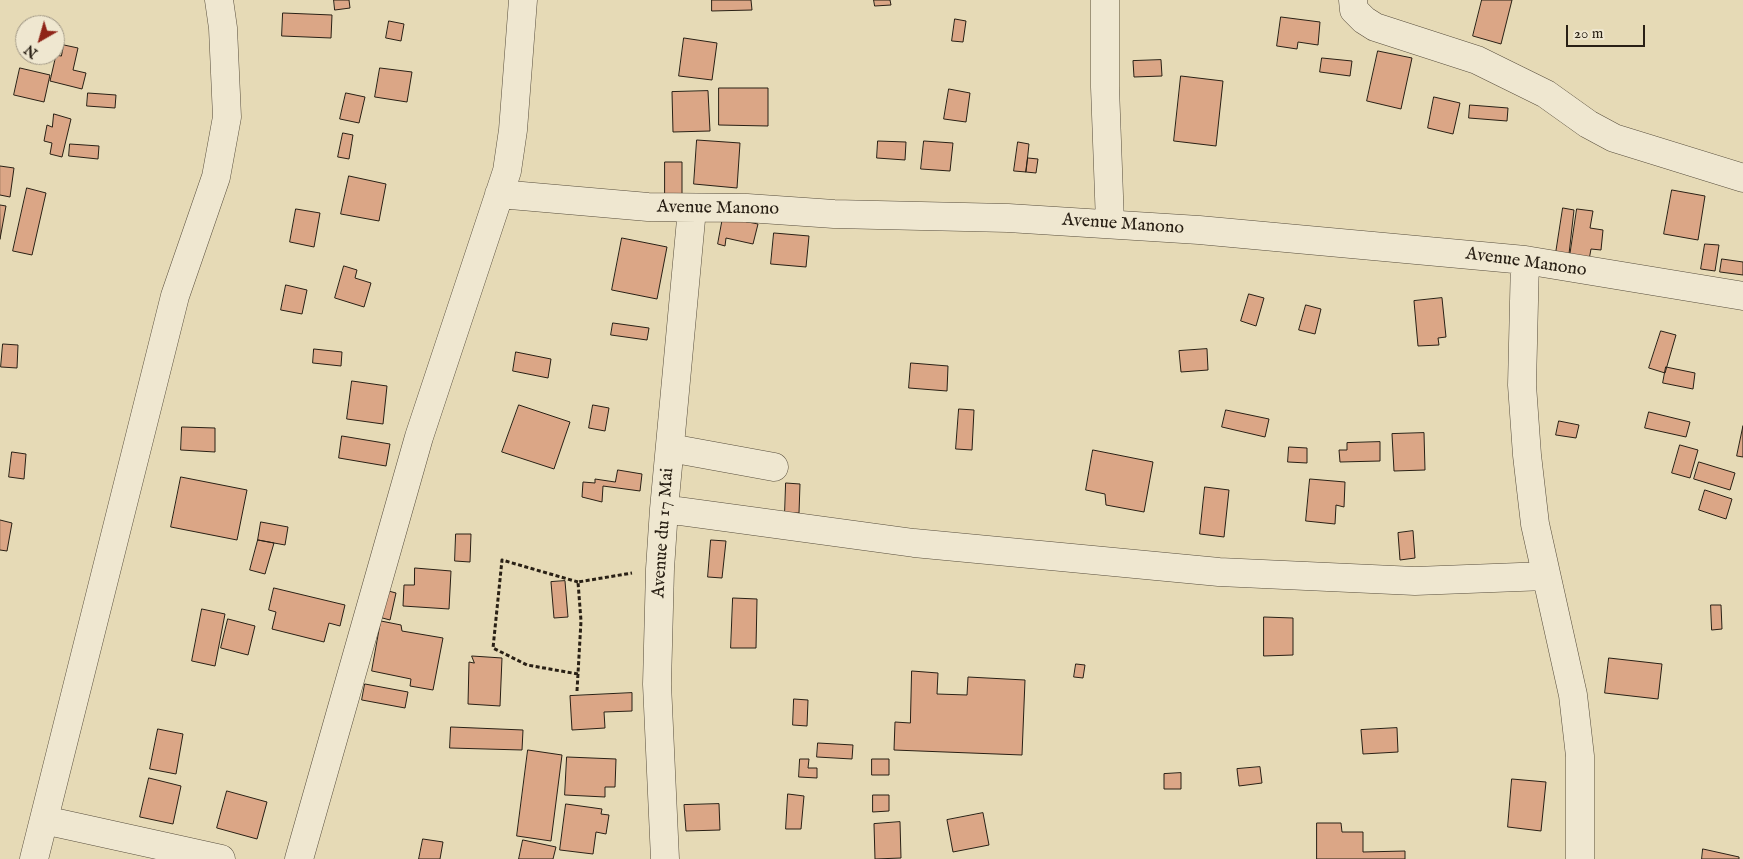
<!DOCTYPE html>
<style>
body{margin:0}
#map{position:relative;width:1743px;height:859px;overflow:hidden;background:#e6dab6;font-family:"IM FELL English",serif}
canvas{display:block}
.north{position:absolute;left:15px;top:15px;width:50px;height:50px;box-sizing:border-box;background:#efe7d0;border:1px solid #a09785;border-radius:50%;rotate:218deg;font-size:14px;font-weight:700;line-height:20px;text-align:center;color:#292015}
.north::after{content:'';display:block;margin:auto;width:18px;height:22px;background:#8f2418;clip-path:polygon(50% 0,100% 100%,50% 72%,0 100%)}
.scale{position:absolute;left:1566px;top:25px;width:79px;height:22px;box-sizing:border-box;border:2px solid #292015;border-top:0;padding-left:6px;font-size:15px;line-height:18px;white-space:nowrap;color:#292015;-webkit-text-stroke:4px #efe7d0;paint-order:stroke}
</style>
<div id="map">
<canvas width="1743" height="859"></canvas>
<div class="north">N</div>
<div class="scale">20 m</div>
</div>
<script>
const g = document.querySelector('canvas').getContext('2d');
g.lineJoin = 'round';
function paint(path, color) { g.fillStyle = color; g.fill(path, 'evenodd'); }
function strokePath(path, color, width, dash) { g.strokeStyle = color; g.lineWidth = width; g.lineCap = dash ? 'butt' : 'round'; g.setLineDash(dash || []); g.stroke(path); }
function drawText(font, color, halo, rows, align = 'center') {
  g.font = font + ' "IM FELL English",serif'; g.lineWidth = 5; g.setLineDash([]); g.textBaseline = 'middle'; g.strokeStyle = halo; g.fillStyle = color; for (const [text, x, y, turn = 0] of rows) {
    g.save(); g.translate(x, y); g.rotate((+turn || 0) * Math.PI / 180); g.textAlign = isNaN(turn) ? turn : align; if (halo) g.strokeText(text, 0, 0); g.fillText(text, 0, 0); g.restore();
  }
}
const building = new Path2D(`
 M334,0h15l1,8 -15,2z
 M712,0h39l1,10 -40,1z
 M874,0h16l1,5 -16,1z
 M1482,0h30l-11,44 -28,-8z
 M283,13l49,2 -1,23 -49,-2z
 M1281,17l39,5 -2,23 -20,-3 -1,7 -20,-3z
 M955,19l11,2 -3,21 -11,-1z
 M389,21l15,3 -3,17 -15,-3z
 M684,38l33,5 -5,37 -33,-4z
 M64,45l14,3 -5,22 13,3 -4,16 -32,-8 6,-26 5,1z
 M1378,51l34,7 -11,51 -34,-8z
 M1322,58l30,3 -2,15 -30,-4z
 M1161,60l1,16 -28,1 -1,-16z
 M20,68l30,7 -6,27 -30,-7z
 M380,68l32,4 -5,30 -32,-5z
 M1181,76l42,5 -7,65 -42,-5z
 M719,88h49v38l-49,-1z
 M949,89l21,4 -4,29 -22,-3z
 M708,91l2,40 -37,1 -1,-40z
 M88,93l28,2 -1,13 -28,-2z
 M346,93l19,4 -6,26 -19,-4z
 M1434,97l26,6 -7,31 -25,-6z
 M1470,105l38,3 -1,13 -38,-3z
 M54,114l17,5 -9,38 -12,-3 2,-11 -8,-2 3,-16 5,2z
 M343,133l10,2 -4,24 -11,-2z
 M697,140l43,3 -3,45 -43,-4z
 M878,141l28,1 -1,18 -28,-2z
 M924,141l29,2 -3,28 -29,-2z
 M1018,142l11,2 -3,28 -12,-1z
 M70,144l29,2 -1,13 -29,-3z
 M1028,158l10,1 -2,14 -10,-1z
 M665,162h17v41h-17z
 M0,166l14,2 -4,29 -10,-2z
 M349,176l37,8 -7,37 -38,-7z
 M27,188l19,5 -14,62 -19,-4z
 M1672,190l33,6 -7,44 -34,-6z
 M0,205l6,1 -6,33z
 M1563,208l11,2 -5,44 -13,-1z
 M296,209l24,4 -6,34 -24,-5z
 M1577,209l16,2 -3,17 13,2 -2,20 -10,-1 -2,11 -19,-4z
 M723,217l35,7 -5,20 -27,-6 -1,8 -7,-2z
 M774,233l35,3 -3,31 -35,-3z
 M622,238l45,9 -10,52 -45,-9z
 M1705,244l14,1 -4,26 -14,-2z
 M1722,259l21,3v13l-23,-3z
 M344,266l13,4 -2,8 16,5 -7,24 -29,-9z
 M286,285l21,5 -5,24 -21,-4z
 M1249,294l15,4 -8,28 -15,-5z
 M1442,298l4,39 -8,1 1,7 -21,1 -4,-45z
 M1306,305l15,4 -6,25 -16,-4z
 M613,323l36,5 -2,12 -36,-5z
 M1661,331l15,4 -11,38 -16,-5z
 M3,344l15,1 -1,23 -16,-1z
 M314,349l28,3 -1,14 -28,-3z
 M1207,349l1,21 -27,2 -2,-21z
 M516,352l35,7 -3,19 -35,-7z
 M911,363l37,3 -1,25 -38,-3z
 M1666,367l29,6 -2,16 -30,-6z
 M352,381l35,5 -4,38 -36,-5z
 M519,405l51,17 -16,47 -52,-17z
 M593,405l16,3 -4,23 -16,-3z
 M959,409l15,1 -2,40 -16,-1z
 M1226,410l43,9 -4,18 -43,-10z
 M1649,412l41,10 -4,15 -41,-9z
 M1559,421l20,4 -3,13 -20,-3z
 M1743,426v31l-6,-1z
 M182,427l33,1v24l-34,-2z
 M1424,433l1,37 -31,1 -2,-37z
 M342,436l48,8 -4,22 -47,-8z
 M1380,442v19l-40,1 -1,-12h8v-7z
 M1680,445l18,5 -8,28 -18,-5z
 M1289,447l18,1v15l-19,-1z
 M1093,450l60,12 -9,50 -38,-7 -1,-11 -19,-4z
 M12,452l14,2 -2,25 -15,-2z
 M1699,462l36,11 -5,17 -36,-11z
 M618,470l24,4 -2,17 -37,-5 -1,16 -20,-5 1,-15 12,1v-4l20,3z
 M181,477l66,13 -10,50 -66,-13z
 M1310,479l35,3 -1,25 -8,-2 -1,19 -29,-3z
 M786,483l14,1 -1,29h-14z
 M1205,487l24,3 -5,47 -24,-3z
 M1705,490l27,9 -6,20 -27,-9z
 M0,520l12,3 -5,28 -7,-1z
 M261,522l27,5 -3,18 -27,-5z
 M1413,531l2,27 -15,2 -2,-27z
 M456,534h15l-1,28 -15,-1z
 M258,540l16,3 -9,31 -15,-4z
 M711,540l15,1 -4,37 -14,-1z
 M415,568l36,3 -2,38 -46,-3 1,-21h10z
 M565,581l3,36 -14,1 -3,-36z
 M274,588l71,17 -5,21 -11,-3 -5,19 -52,-13 4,-17 -7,-2z
 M381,589l15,4 -6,27 -15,-4z
 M733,598l24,1 -1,49h-25z
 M1711,605h10l1,24 -10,1z
 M202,609l23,5 -10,52 -23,-5z
 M1264,617l29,1v37l-29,1z
 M228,619l27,7 -7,29 -27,-7z
 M381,621l20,4 1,6 41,7 -10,52 -23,-4 1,-7 -39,-8z
 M472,656l30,2 -2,48 -32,-2 1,-42 5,1z
 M1609,658l53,6 -4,35 -53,-6z
 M1076,664l9,1 -2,13 -9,-1z
 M912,671l26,2 -1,21 30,1 1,-18 57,3 -3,75 -128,-5 1,-28 15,1z
 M365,684l43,8 -3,16 -43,-8z
 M632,693v18l-28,1 1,16 -33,2 -2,-34z
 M794,699l14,1 -1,26 -14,-1z
 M451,727l72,3 -1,20 -72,-2z
 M1397,728l1,24 -35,2 -2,-24z
 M158,729l25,5 -7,40 -26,-5z
 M818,743l35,2 -1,14 -35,-2z
 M528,750l34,5 -11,86 -34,-5z
 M567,757l49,2 -1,28h-10v10l-40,-2z
 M800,759h9l-1,9h9v10l-18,-1z
 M872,759h17v16h-17z
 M1260,767l2,16 -23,3 -2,-17z
 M1181,773v16h-17v-15z
 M149,778l32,8 -8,38 -33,-7z
 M1512,779l34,3 -5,49 -33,-4z
 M227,791l40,11 -10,37 -40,-11z
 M788,794l16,2 -3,33h-15z
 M873,795h16v16l-16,1z
 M566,804l36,5 -1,5 8,1 -3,19 -10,-2 -3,22 -33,-4z
 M719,804l1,26 -34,1 -2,-26z
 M983,813l6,32 -36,7 -6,-32z
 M900,822l1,36 -26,1 -1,-35z
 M1317,823h24l1,9h21v20l42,-1v8h-88z
 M423,839l20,3 -3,17h-21z
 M523,840l33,7 -3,12h-34z
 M1703,849l36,8v2h-37z`);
paint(building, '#dba686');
strokePath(building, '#292015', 1);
const minor = new Path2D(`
 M1105,0v87l5,136
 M1353,0l1,10 10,10 11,7 102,33 69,34 42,30 26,14 129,40
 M499,194l149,13 99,1 87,6 174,4 191,12 326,30 218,36
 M1525,260l-3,125 5,70 8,69 38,171 7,61v103
 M670,448l104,19
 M664,509l250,34 305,29 196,9 131,-5
 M44,820l177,39
 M34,859l141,-563 41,-119 11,-60 -4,-89 -4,-28
 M299,859l120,-422 88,-266 6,-41 10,-130
 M665,859l-8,-175 3,-115 4,-60 28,-300`);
strokePath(minor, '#584e3d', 29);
strokePath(new Path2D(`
 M578,674l-51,-9 -34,-17 9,-88 76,22
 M577,691l4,-70 -3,-39 54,-9`), '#292015', 3, [4, 2.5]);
strokePath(minor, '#efe7d0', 28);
drawText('18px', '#292015', '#efe7d0', [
 ["Avenue Manono",718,209,1],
 ["Avenue Manono",1123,225,4],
 ["Avenue Manono",1526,263,8],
 ["Avenue du 17 Mai",664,533,-86]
]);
</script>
